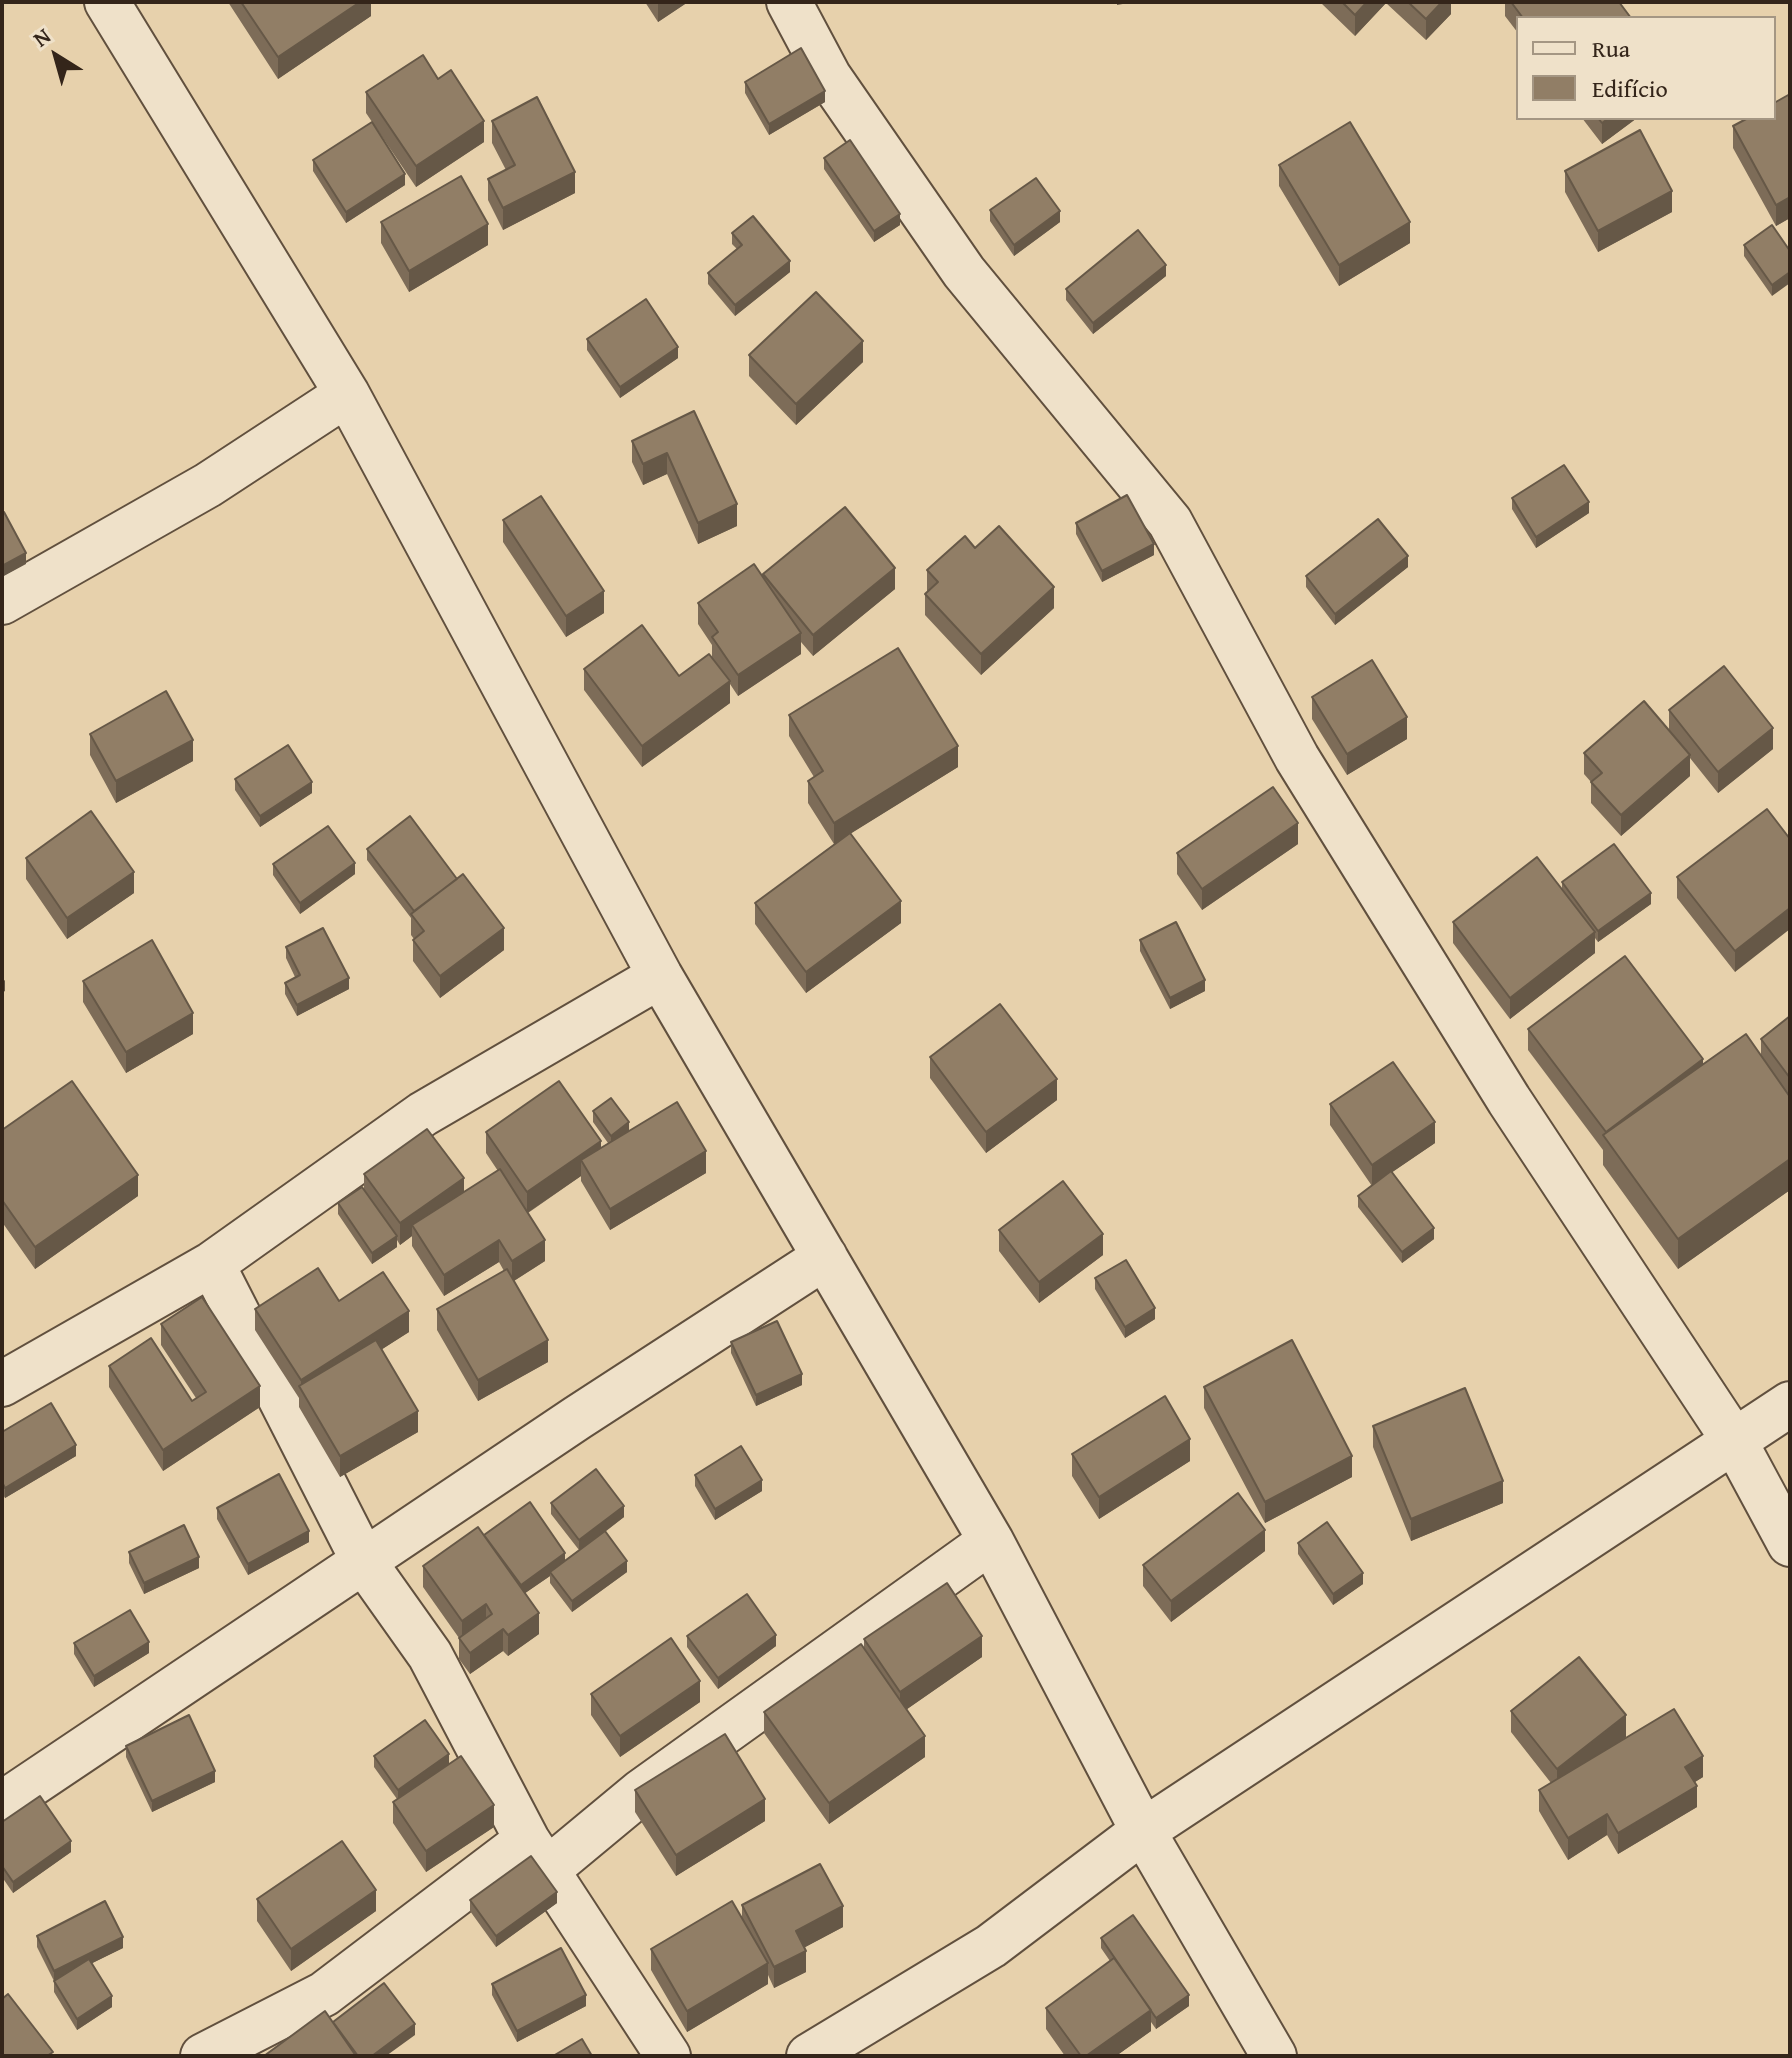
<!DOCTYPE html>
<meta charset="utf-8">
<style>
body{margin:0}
#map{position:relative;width:1792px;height:2058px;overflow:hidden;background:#e7d1ac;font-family:"Gentium Book Plus",serif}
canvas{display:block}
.frame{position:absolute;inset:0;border:4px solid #34251a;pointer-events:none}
.legend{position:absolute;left:1516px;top:16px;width:260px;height:104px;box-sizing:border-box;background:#efe1c9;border:2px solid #a49683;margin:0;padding:10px 14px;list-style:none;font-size:24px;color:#34251a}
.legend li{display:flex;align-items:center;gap:16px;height:40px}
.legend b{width:40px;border:2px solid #a49683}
.north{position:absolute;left:16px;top:16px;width:80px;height:80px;-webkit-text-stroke:6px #efe1c9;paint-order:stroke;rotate:323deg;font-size:22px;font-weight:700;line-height:32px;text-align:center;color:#34251a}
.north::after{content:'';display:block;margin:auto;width:28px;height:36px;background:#34251a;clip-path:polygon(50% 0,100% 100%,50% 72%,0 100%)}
</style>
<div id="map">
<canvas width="1792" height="2058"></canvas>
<div class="frame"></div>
<ul class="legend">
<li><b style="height:10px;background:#efe1c9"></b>Rua</li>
<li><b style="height:22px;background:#917e66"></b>Edifício</li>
</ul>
<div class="north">N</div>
</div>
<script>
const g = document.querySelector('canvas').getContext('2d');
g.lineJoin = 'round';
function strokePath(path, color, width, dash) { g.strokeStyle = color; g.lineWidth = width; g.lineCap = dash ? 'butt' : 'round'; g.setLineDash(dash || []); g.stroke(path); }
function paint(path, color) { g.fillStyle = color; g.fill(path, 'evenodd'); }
const minor = new Path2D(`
 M107,2l240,392 313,582 331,565 152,290 131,225
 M789,2l40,75 135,195 206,250 127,236 212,342 226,342 55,102
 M2,602l206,-117 139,-91
 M212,1264l152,298 66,93 97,185 141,216
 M2,1384l210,-120 211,-150 237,-138
 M2,1804l575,-386 248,-161
 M547,1870l94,-78 350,-251
 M203,2056l121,-62 203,-154
 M809,2056l182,-110 152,-115 647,-427`);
strokePath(minor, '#61503e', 48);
strokePath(minor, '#efe1c9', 44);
paint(new Path2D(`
 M228,2h143v14l-93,63z
 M645,2h43l-30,20z
 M1320,2h131v12l-25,26 -40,-37 -31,33z
 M1505,2h114l12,16h-113v15l-13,-17z
 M438,79l46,63 -68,45 -50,-74v-21z
 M745,82l80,20 -56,33 -24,-42z
 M1790,94v124l-14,8 -43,-78v-22z
 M1582,118h55l-35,26z
 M492,121l83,72 -72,37 -15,-30v-21l18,-9 -14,-27z
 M824,158l76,67 -26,17 -50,-73z
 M313,160l92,25 -59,38 -33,-52z
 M1279,165l131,78 -71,43 -60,-100z
 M1565,171l107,41 -74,40 -33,-60z
 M990,210l70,12 -46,34 -24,-35z
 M381,222l107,23 -79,47 -28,-49z
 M1772,225v71l-28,-40v-11z
 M732,233l58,39 -55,44 -27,-32v-11l29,-24 -5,-5z
 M1166,276l-73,58 -27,-34v-11z
 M587,339l91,19 -58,40 -33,-48z
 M749,355l114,7 -67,63 -47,-49z
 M694,411l43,115 -39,18 -31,-70 -24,11 -11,-23v-21z
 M1512,498l77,15 -53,35 -24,-39z
 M503,520l101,93 -38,24 -63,-95z
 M1076,523l78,32 -52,27 -26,-48z
 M975,548l79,60 -73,67 -56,-60v-21l2,-2v-22z
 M1408,567l-73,58 -29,-38v-11z
 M763,574l132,15 -82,67 -12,-14v12l-63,42 -8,-12v19l-88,64 -58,-77v-21l95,7 33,-18v-13l-14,-21v-21l65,-26z
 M1312,697l95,42 -60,36 -35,-56z
 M1669,710l104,39 -55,44 -28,-35v18l-69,60 -30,-33v-21l-7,-8v-21l85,-23z
 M789,715l169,52 -107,66 50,90 -95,70 -51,-69v-21l86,-64 -7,5 -26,-41v-22l6,-4 -25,-41z
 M90,734l103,27 -77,42 -26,-48z
 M235,779l77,14 -52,34 -25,-37z
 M1790,839l-55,133 -58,-74v-21z
 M1298,844l-96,66 -25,-36v-21z
 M367,849l137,101 -64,48 -27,-37v-21l1,-1 -3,-4v-17l-44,-58z
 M26,858l108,35 -67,46 -41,-60z
 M273,864l82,10 -55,40 -27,-39z
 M1562,882l89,22 -53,38 -3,-4v15l-85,66 -57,-76v-21l109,-34z
 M1140,940l65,51 -35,18 -30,-58z
 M286,947l63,42 -52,27 -12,-22v-11l10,-6 -9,-19z
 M83,981l110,53 -67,39 -43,-71z
 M1790,1016v174l-112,79 -75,-104v-15l-75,-100v-21l175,35 58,-9v-16z
 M930,1057l127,43 -71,53 -56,-75z
 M1330,1104l105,39 -43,29 42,67 -32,24 -44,-56v-11l14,-10 -42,-61z
 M593,1111l113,62 -96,57 -29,-49v-5l-53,37 17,48 -31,20 34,81 -70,39 -41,-71v-21l67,-38 -5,-9 -55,34 -32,-50v-10l-12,9 -3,-5v7l-25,17 -34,-50v-11l26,-14v-15l100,18 34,-21 -12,-18v-21l115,16 7,-5 -15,-21z
 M2,1130l136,66 -103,73 -33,-47z
 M999,1230l104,25 -64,48 -40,-52z
 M1095,1278l60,41 -30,19 -30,-49z
 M339,1301l70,31 -27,17 36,83 -78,45 -41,-70v-9l-44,-68v-21z
 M161,1324l99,83 -97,64 -54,-84v-21l83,35 4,-3 -35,-53z
 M731,1342l71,43 -46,21 -25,-53z
 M1204,1387l148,90 -87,46 -61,-115z
 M1373,1426l130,77 -92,38 -38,-94z
 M2,1432l74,24 -71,42 -3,-5z
 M1072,1454l118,7 -91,58 -27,-43z
 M695,1475l67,16 -47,29 -20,-34z
 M551,1503l73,14 -19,15 22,40 -55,40 -22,-29v-7l-25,17 14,41 -31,22 -5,-5 -33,23 -11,-15v-21l-36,-51v-21l61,-30 81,24 14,-10 -28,-36z
 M217,1508l92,34 -61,33 -31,-56z
 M1298,1543l65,41 -30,21 -35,-51z
 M1265,1551l-94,71 -28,-36v-21z
 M129,1552l70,16 -55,26 -15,-31z
 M687,1636l89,10 -58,43 -31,-42z
 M864,1639l118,18 -75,52 18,48 -96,67 -65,-91v-21l100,-64z
 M74,1643l75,10 -55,34 -20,-33z
 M591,1694l109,8 -80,55 -29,-42z
 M1511,1711l115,26 -8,6 85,34 -8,5 2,25 -79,47 -11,-19 -39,25 -29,-49v-21l12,-7 -40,-51z
 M126,1746l89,36 -63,30 -26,-55z
 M374,1756l75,8 45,63 -68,45 -33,-49v-21l4,-3 -23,-32z
 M635,1790l130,31 -89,55 -41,-64z
 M2,1822l69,30 -58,41 -11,-16z
 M257,1899l119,12 -85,60 -34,-50z
 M470,1900l87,3 -61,44 -26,-36z
 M742,1905l101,22 -38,20 1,25 -32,16 -6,-13v9l-81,48 -36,-62v-21l91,-29z
 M37,1936l86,12 -31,15 20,44 -35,23 -23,-38v-11l-17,-34z
 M1101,1938l88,68 -33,23 -5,-7v9l-35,25h-51l-19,-27v-21l64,-47 -9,-13z
 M492,1984l94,22 -69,36 -25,-47z`), '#7d6c58');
paint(new Path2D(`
 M360,2h11v14l-93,63v-22z
 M658,2h30l-30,20z
 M1117,2h17l-17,3z
 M1367,2h19v1l-31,33v-21z
 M1442,2h9v12l-25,26v-21z
 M825,91v11l-56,33v-11z
 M1609,118h28l-35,26v-21z
 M484,121v21l-68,45v-21z
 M575,172v21l-72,37v-22z
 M405,174v11l-59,38v-11z
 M1672,191v21l-74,40v-21z
 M1790,197v21l-14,8v-21z
 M1060,211v11l-46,34v-11z
 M900,214v11l-26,17v-11z
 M1410,222v21l-71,43v-21z
 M488,224v21l-79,47v-21z
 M790,261v11l-55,44v-11z
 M1166,265v11l-73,58v-11z
 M1790,272v11l-18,13v-11z
 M863,341v21l-67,63v-21z
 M678,347v11l-58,40v-11z
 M667,453v21l-24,11v-21z
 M1589,502v11l-53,35v-11z
 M737,504v22l-39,18v-21z
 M1154,544v11l-52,27v-11z
 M26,553v11l-24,13v-11z
 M1408,556v11l-73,58v-11z
 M895,568v21l-82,67v-21z
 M1054,587v21l-73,67v-21z
 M604,591v22l-38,24v-21z
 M801,633v21l-63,42v-21z
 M730,681v22l-88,64v-21z
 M1407,717v22l-60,36v-21z
 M1773,728v21l-55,44v-21z
 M193,740v21l-77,42v-22z
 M958,746v21l-124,77v-21z
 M1690,755v21l-69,60v-21z
 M312,782v11l-52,34v-11z
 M1298,823v21l-96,66v-21z
 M355,863v11l-55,40v-11z
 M134,872v21l-67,46v-21z
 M1651,893v11l-53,38v-11z
 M901,901v22l-95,70v-21z
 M1790,908v21l-55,43v-21z
 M504,928v22l-64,48v-22z
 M1595,932v21l-85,66v-21z
 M349,978v11l-52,27v-11z
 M5,980v11l-3,2v-11z
 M1205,980v11l-35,18v-11z
 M193,1013v21l-67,39v-21z
 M1703,1059v22l-97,51z
 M1057,1079v21l-71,53v-21z
 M629,1122v11l-18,14v-11z
 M1435,1122v21l-63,43v-21z
 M601,1141v21l-20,-2v16l-54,37v-21z
 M706,1151v22l-96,57v-21z
 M1790,1159v31l-112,79v-30z
 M138,1175v21l-103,73v-22z
 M464,1178v21l-52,26v11l-12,9v-22z
 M1434,1228v11l-32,24v-11z
 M1103,1234v21l-64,48v-21z
 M397,1236v11l-25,17v-11z
 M499,1240v22l-55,34v-21z
 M545,1240v21l-33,21v-21z
 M1155,1308v11l-30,19v-11z
 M409,1311v21l-103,66 -5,-9v-9z
 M548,1340v22l-70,39v-21z
 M802,1374v11l-46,21v-11z
 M260,1386v21l-97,64v-21z
 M418,1411v21l-78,45v-21z
 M1190,1439v22l-91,58v-22z
 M76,1445v11l-71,42v-10z
 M1352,1456v21l-87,46v-21z
 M762,1480v11l-47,29v-11z
 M1503,1481v22l-92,38v-22z
 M624,1506v11l-45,34v-11z
 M1265,1530v21l-94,71v-21z
 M309,1531v11l-61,33v-11z
 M565,1553v11l-15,8v4l-29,20v-11z
 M199,1557v11l-55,26v-11z
 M627,1561v11l-55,40v-11z
 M1363,1573v11l-30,21v-11z
 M486,1604v21l-24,17v-21z
 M539,1613v21l-31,22v-21z
 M503,1629v22l-33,23v-21z
 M776,1635v11l-58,43v-11z
 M982,1636v21l-82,57v-22z
 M149,1642v11l-55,34v-11z
 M700,1681v21l-80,55v-21z
 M1626,1715v22l-69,54v-22z
 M925,1736v21l-96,67v-21z
 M449,1754v11l-51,36v-11z
 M1703,1756v21l-18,11v-21z
 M215,1771v11l-63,30v-11z
 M1697,1786v21l-79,47v-21z
 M765,1799v22l-89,55v-21z
 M494,1805v22l-68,45v-21z
 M1607,1814v21l-39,25v-22z
 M71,1841v11l-58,41v-11z
 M376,1890v21l-85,60v-22z
 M557,1892v11l-61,44v-11z
 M843,1906v21l-47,25v-21z
 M123,1937v11l-69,34v-11z
 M806,1951v21l-32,16v-21z
 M768,1963v21l-81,48v-21z
 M586,1995v11l-69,36v-11z
 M1189,1995v11l-33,23v-11z
 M112,1996v11l-35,23v-11z
 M1151,2010v21l-35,25h-30z
 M415,2024v11l-29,21h-14z`), '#665847');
const building = new Path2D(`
 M241,2h119l-82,55z
 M1342,2h25l-12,13z
 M1408,2h34l-16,17z
 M1511,2h108l12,16h-108z
 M801,48l24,43 -56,33 -24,-42z
 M423,55l15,24 13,-9 33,51 -68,45 -50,-74z
 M1790,94v103l-14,8 -43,-79 15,-8h26v-15z
 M537,97l38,75 -72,36 -15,-29 27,-14 -23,-44z
 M1598,118h11l-7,5z
 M372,122l33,52 -59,38 -33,-52z
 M1350,122l60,100 -71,43 -60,-100z
 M1640,130l32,61 -74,40 -33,-60z
 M850,140l50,74 -26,17 -50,-73z
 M461,176l27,48 -79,47 -28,-49z
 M1036,178l24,33 -46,34 -24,-35z
 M753,216l37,45 -55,44 -27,-32 34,-28 -10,-12z
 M1772,225l18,26v21l-18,13 -28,-40z
 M1138,230l28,35 -73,58 -27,-34z
 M816,292l47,49 -67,63 -47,-49z
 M646,299l32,48 -58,40 -33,-48z
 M694,411l43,93 -39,19 -31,-70 -24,11 -11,-23z
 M1564,465l25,37 -53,35 -24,-39z
 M1127,495l27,49 -52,27 -26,-48z
 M541,496l63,95 -38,25 -63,-96z
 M845,507l50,61 -82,67 -50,-61z
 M4,512l22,41 -24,13v-53z
 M1378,519l30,37 -73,58 -29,-38z
 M999,526l55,61 -73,67 -56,-60 13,-12 -11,-12 38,-34 10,12z
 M754,564l47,69 -63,42 -26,-38 6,-5 -20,-29z
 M642,625l37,51 30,-22 21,27 -88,65 -58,-77z
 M898,648l60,98 -124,77 -26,-42 15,-10 -34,-56z
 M1372,660l35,57 -60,37 -35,-57z
 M1724,666l49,62 -55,44 -49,-62z
 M166,691l27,49 -77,41 -26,-47z
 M1644,701l46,54 -69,60 -30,-33 11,-9 -18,-20z
 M288,745l24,37 -52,34 -25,-37z
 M1273,787l25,36 -96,66 -25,-36z
 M1767,809l23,30v69l-55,43 -58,-74z
 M91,811l43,61 -67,46 -41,-60z
 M410,816l47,63 -43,32 -47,-62z
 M328,826l27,37 -55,40 -27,-39z
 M850,833l51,68 -95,71 -51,-69z
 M1614,844l37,49 -53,38 -36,-49z
 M1537,857l58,75 -85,66 -57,-76z
 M463,874l41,54 -64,48 -27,-36 11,-9 -13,-17z
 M1176,922l29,58 -35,18 -30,-58z
 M323,928l26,50 -52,27 -12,-22 15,-8 -14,-28z
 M152,940l41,73 -67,39 -43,-71z
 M1625,956l78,103 -97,73 -78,-103z
 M1000,1004l57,75 -71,53 -56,-75z
 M1790,1016v62l-29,-39z
 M1746,1034l44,63v62l-112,80 -75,-104z
 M1393,1062l42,60 -63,43 -42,-61z
 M72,1081l66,94 -103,72 -33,-47v-70z
 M559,1081l42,60 -74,51 -41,-60z
 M611,1098l18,24 -18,14 -18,-25z
 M677,1102l29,49 -96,58 -29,-49z
 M427,1129l37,49 -64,45 -36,-49z
 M500,1169l45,71 -33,21 -13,-21 -55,35 -32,-50z
 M1391,1171l43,57 -32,24 -44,-56z
 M1063,1181l40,53 -64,48 -40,-52z
 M362,1187l35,49 -25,17 -34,-50z
 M1126,1260l29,48 -30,19 -30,-49z
 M318,1268l21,33 44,-29 26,39 -108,69 -46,-71z
 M507,1269l41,71 -70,40 -41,-71z
 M202,1297l58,89 -97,64 -54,-84 42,-28 41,63 14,-9 -45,-68z
 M777,1321l25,53 -46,21 -25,-53z
 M376,1340l42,71 -78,45 -41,-70z
 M1292,1340l60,116 -87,46 -61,-115z
 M1465,1388l38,93 -92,38 -38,-93z
 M1165,1396l25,43 -91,58 -27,-43z
 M51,1403l25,42 -71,43 -3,-6v-50z
 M741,1446l21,34 -47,29 -20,-34z
 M596,1469l28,37 -45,34 -28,-37z
 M279,1474l30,57 -61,33 -31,-56z
 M1238,1493l27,37 -94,71 -28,-36z
 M530,1502l35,51 -44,32 -37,-50z
 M1327,1522l36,51 -30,21 -35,-51z
 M184,1525l15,32 -55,26 -15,-31z
 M478,1527l61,86 -31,22 -5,-6 -33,24 -11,-15 33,-24 -6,-10 -24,17 -39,-55z
 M605,1531l22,30 -55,40 -22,-29z
 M947,1583l35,53 -82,56 -36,-53z
 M747,1594l29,41 -58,43 -31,-42z
 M130,1610l19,32 -55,34 -20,-33z
 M671,1638l29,43 -80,55 -29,-42z
 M861,1644l64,92 -96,67 -65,-91z
 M1579,1657l47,58 -69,54 -46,-58z
 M1674,1709l29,47 -18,11 12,19 -79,47 -11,-19 -39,24 -29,-48z
 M189,1715l26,56 -63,30 -26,-55z
 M425,1720l24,34 -51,36 -24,-34z
 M725,1734l40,65 -89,56 -41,-65z
 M461,1756l33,49 -68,46 -33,-49z
 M40,1796l31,45 -58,41 -11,-16v-44z
 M342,1841l34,49 -85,59 -34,-50z
 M531,1856l26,36 -61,44 -26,-36z
 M820,1864l23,42 -47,25 10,20 -32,16 -32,-62z
 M105,1901l18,36 -69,34 -17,-35z
 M732,1901l36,62 -81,48 -36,-62z
 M1133,1915l56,80 -33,23 -55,-80z
 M561,1948l25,47 -69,36 -25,-47z
 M1114,1958l37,52 -65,46h-5l-35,-48z
 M89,1959l23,37 -35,23 -23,-38z
 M384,1983l31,41 -43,32h-14l-25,-34z
 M8,1994l45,58 -6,4h-45v-57z
 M325,2011l31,45h-92z
 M582,2039l10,17h-39z`);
paint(building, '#917e66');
strokePath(building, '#665847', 2);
</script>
